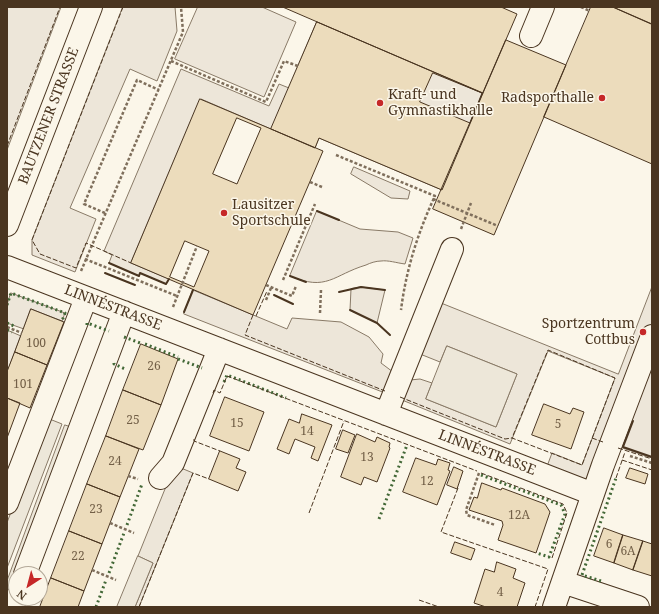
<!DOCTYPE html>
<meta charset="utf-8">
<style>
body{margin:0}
#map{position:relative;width:659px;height:614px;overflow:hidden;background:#fbf6e9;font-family:"Noto Serif",serif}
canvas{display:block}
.frame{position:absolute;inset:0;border:8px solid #4a3520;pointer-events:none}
.north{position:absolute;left:8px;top:566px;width:40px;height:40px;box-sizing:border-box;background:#fbf6e9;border:1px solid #b4a999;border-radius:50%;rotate:216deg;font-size:11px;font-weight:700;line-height:16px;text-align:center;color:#4a3520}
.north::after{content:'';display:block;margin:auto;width:14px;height:18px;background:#c62828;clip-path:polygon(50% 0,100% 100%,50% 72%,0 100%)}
</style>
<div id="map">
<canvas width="659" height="614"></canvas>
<div class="frame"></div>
<div class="north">N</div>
</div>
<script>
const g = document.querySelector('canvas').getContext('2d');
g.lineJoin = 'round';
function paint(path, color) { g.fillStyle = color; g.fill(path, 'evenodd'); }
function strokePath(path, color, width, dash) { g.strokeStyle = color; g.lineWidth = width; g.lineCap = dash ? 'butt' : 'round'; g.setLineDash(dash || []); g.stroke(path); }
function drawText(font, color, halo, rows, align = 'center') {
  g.font = font + ' "Noto Serif",serif'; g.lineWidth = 3; g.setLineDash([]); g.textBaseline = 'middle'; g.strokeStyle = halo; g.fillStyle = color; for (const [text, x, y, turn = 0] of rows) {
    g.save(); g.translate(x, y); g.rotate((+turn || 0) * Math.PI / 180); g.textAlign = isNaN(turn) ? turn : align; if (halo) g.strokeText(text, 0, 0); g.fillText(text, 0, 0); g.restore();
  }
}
const green = new Path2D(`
 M7,7h54l-54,143z
 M123,7h52l2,24 -20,50 -27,-12 -60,139 26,11 -21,53 -43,-17v-15z
 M198,7h64l34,15 -32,75 -89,-38z
 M317,22l166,71 -41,97 -123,-52 -4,10 -114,-49 -70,164 38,16 -3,5 -26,-11 -1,3 -30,-13 3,-8 -8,-4 77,-182 88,37 10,-22 10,4z
 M354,167l56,24 -2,8 -17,-1 -40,-24z
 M317,211l43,18 38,3 15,6 -8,26c-8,-1 -17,-4 -24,-3 -5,0 -11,2 -15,4 -33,10 -39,27 -76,11z
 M361,287l24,3 -8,33 -27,-13 1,-21z
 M652,287v171l-44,-15 -21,36 -11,2 -30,-12 6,-16 30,12 33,-87 -67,-27 -38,93 -108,-44 8,-20 10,-1 12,4 -6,16 70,28 21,-53 -70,-28 -7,16 -20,-8 21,-51 177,71z
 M193,290l94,39 5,-11 49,4 28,15 14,17 -2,9 12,9 -8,21 -201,-79z
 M11,293l54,20 -3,8 -31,-12 -7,20 -17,-6v-18z
 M7,330l14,6 -13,34 -1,-1z
 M181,468l12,5 -54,134h-4l18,-44 -15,-7 29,-72z`);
paint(green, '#ede6d9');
strokePath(green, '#887966', 1);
const parking = new Path2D(`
 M447,346l70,28 -21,53 -70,-28z
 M47,418l15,6 -55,144v-45z
 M65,425l9,3 -58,146v9l-9,24v-26z
 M138,556l15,7 -18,44h-18z`);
paint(parking, '#ede7d9');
strokePath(parking, '#887966', 1);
const building = new Path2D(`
 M283,7h218l16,7 -34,79z
 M591,7h22l39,17v140l-108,-47z
 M613,7h39v17z
 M317,22l166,71 -41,97 -123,-52 -4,10 -44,-19zM433,73l49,20 -12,30 -50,-21z
 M506,40l60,25 -72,170 -61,-26z
 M200,99l123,52 -70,164 -122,-52zM237,118l24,10 -24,56 -24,-10zM185,241l24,10 -15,36 -24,-10z
 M31,309l33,13 -17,43 -32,-13z
 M141,344l37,15 -17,46 -38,-15z
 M15,352l32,13 -17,43 -23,-10v-26z
 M123,390l38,15 -18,45 -37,-14z
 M225,397l39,15 -15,39 -39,-15z
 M7,398l13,5 -13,35z
 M544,404l26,10 3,-6 11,4 -13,37 -39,-14z
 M302,414l30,11 -14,36 -7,-3 4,-11 -20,-8 -6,15 -12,-5 12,-30 10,4z
 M343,430l12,5 -7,18 -12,-4z
 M357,434l18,8 2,-5 13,6 -1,4 1,1 -13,34 -13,-5 -3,8 -20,-8z
 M106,436l33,13 -19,48 -33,-13z
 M220,451l20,8 -4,9 10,4 -8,19 -29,-12z
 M416,458l20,7 2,-6 12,4 -2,7 2,1 -13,34 -34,-13z
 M454,467l9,4 -6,18 -10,-4z
 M630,468l18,6 -3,10 -19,-6z
 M482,483l19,7 1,-2 43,16 5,8 -14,41 -38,-13 5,-15 -1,-4 -33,-11 5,-13 3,1z
 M87,484l33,13 -18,47 -33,-13z
 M604,528l19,7 -9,28 -20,-7z
 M69,531l33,13 -18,47 -33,-13z
 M623,535l20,6 -10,29 -19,-7z
 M643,541l9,3v32l-19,-6z
 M455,542l20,7 -4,11 -20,-7z
 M497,562l19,7 -3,9 12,5 -8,24h-31l-12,-4 11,-34 9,3z
 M51,578l33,13 -6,16h-38z`);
paint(building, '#ecdcbc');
strokePath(building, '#4a3520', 1);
const minor = new Path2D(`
 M531,36l12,-29
 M7,225l84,-218
 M7,267l586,227
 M386,414l66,-165
 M160,478l13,-15 46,-114
 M7,503l79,-205
 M25,574l99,-262
 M563,582l75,25
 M12,607l4,-9
 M554,607l49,-142 49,-129`);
strokePath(minor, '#4a3520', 24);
strokePath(new Path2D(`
 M581,7l9,4
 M171,61l95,41 18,-41 14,5
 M336,155l99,41c-17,36 -29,74 -34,114
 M310,182l12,5
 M433,199l65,27
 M105,213l-21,-9 53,-124 22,10
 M461,229l10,-26
 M85,259l92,37
 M81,271l102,-239 -2,-25
 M283,280l32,-76
 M266,285l26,11 4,-10
 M266,300l5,-12
 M173,307l24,-61
 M320,313l1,-23
 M7,327l15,6
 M630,456l22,7
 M479,473l-13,37 1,5 28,10
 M128,476l10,3
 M110,523l24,10
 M92,570l24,10`), '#7f6f5c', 2.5, [3, 2]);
strokePath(minor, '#fbf6e9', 22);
strokePath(new Path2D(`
 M7,305l4,-12 54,20 -3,8
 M7,323l7,3
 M87,325v-2l22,8
 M7,330l5,2
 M124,337l16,6
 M145,344l33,13
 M178,359l24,9
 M114,363v1l11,5
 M224,382l3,-7 59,23
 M481,475l80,30 4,9 -16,43 -12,-4
 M379,519l28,-74
 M127,525l15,-41
 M109,573l15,-40
 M601,581l-19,-6 34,-97
 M96,607l10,-27`), '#436837', 3, [2, 3]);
strokePath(new Path2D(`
 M123,7l-91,233 8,14 36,14 10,-25 45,20
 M7,146l53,-139
 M253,315l-8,20 140,56
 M256,316l11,-25
 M213,393l1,-3 6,3 7,-17 250,95
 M400,397l105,42 7,-1 70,27 33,-87 -67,-28 -36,88
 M592,438l11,4
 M194,439v2l26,10
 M618,448l34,11
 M622,460l30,10
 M481,473l82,31 4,9 -15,45
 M616,478l9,-26
 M458,488l-17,44 107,37 -13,38
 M309,513l35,-92
 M419,600l20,7
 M139,607l54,-134 16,6`), '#4a3520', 1, [5, 2]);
strokePath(new Path2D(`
 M317,211l22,9
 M109,263l30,13 1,-3 26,11 3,-5
 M105,273l30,12
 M290,276l16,6
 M339,292l22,-5 24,3
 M274,295l19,9
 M350,310l27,13 13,12
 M184,312l9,-22
 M633,421l-10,26 29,10`), '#4a3520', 2);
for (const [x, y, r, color] of [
 [602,98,4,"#c62828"],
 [380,103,4,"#c62828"],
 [224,213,4,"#c62828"],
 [643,332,4,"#c62828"]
]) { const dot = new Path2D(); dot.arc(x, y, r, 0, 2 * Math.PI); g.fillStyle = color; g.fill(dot); strokePath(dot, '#fbf6e9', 1.5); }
drawText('12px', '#725f47', null, [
 ["100",36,344],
 ["26",154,367],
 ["101",23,385],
 ["25",133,421],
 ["15",237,424],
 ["5",558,425],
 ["14",307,432],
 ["13",367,458],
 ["24",115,462],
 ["12",427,482],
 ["23",96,510],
 ["12A",519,516],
 ["6",609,545],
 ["6A",628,552],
 ["22",78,557],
 ["4",500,593]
]);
drawText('14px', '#4a3520', '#fbf6e9', [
 ["Kraft- und",388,95],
 ["Gymnastikhalle",388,111],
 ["Radsporthalle",594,98,"right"],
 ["Lausitzer",232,205],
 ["Sportschule",232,221],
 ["Sportzentrum",635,324,"right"],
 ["Cottbus",635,340,"right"]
], 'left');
drawText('14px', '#4a3520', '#fbf6e9', [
 ["BAUTZENER STRASSE",49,116,-69],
 ["LINNÉSTRASSE",113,308,21],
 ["LINNÉSTRASSE",487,453,21]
]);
</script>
